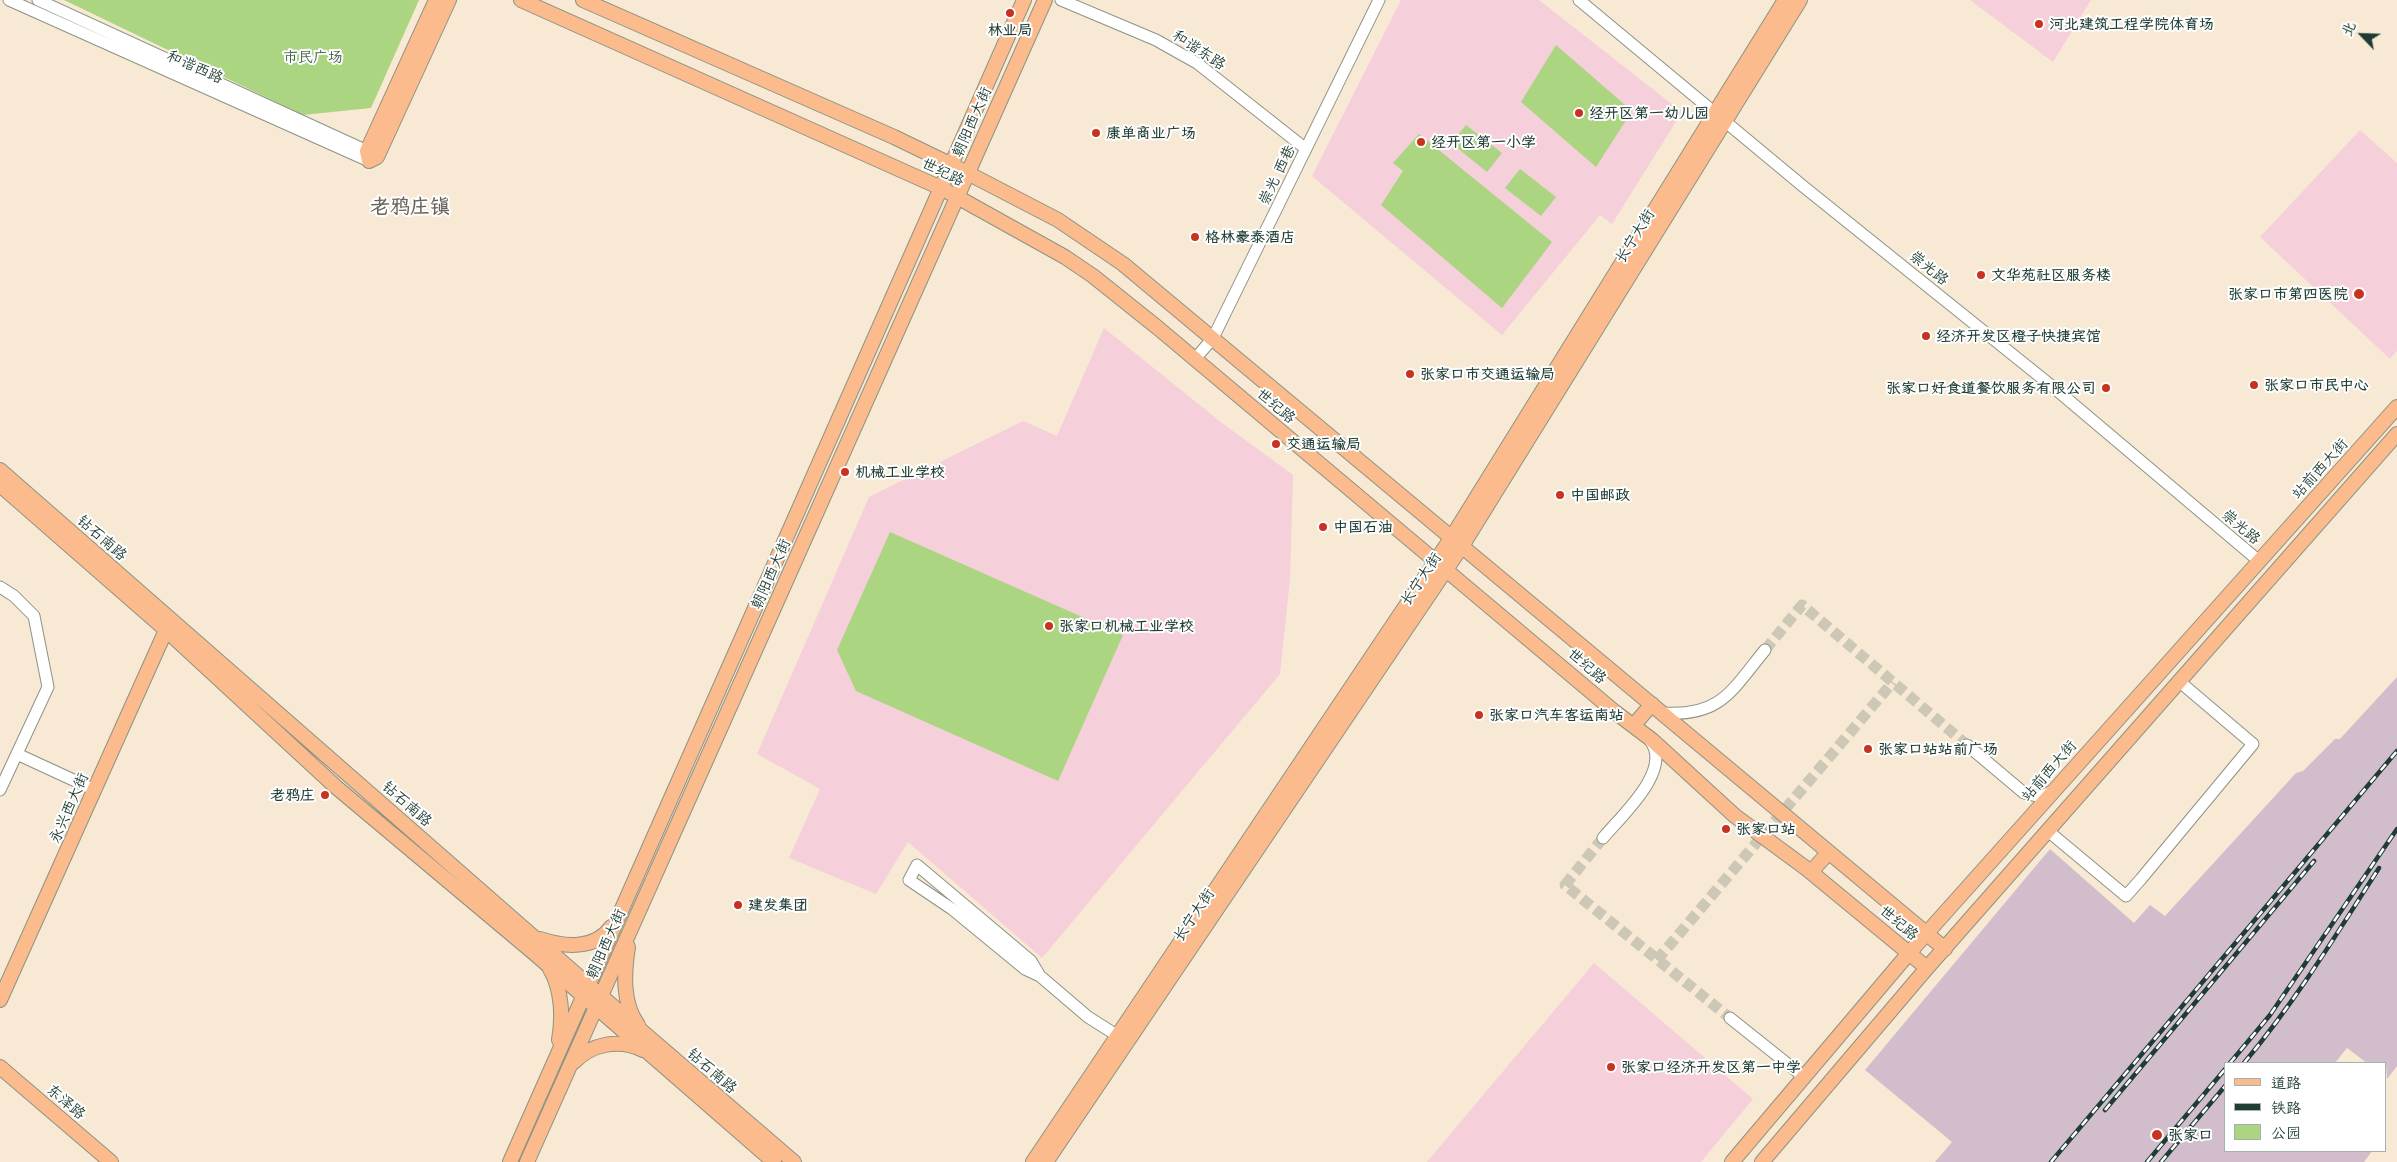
<!DOCTYPE html>
<meta charset="utf-8">
<style>
body{margin:0}
#map{position:relative;width:2397px;height:1162px;overflow:hidden;background:#f8e9d5;font-family:Mali,"LXGW WenKai TC",sans-serif}
canvas{display:block}
.legend{position:absolute;left:2224px;top:1062px;width:162px;height:90px;box-sizing:border-box;background:#fff;border:1px solid #a5b1ae;margin:0;padding:6px 9px;list-style:none;font-size:15px;color:#1f3d34}
.legend li{display:flex;align-items:center;gap:10px;height:25px}
.legend b{width:25px;border:1px solid #a5b1ae}
.north{position:absolute;left:2337px;top:10px;width:50px;height:50px;-webkit-text-stroke:4px #fff;paint-order:stroke;rotate:294deg;font-size:14px;font-weight:700;line-height:20px;text-align:center;color:#1f3d34}
.north::after{content:'';display:block;margin:auto;width:18px;height:22px;background:#1f3d34;clip-path:polygon(50% 0,100% 100%,50% 72%,0 100%)}
</style>
<div id="map">
<canvas width="2397" height="1162"></canvas>
<ul class="legend">
<li><b style="height:6px;background:#fbbb8c"></b>道路</li>
<li><b style="height:6px;background:#1f3d34"></b>铁路</li>
<li><b style="height:14px;background:#abd581"></b>公园</li>
</ul>
<div class="north">北</div>
</div>
<script>
const g = document.querySelector('canvas').getContext('2d');
g.lineJoin = 'round';
function paint(path, color) { g.fillStyle = color; g.fill(path, 'evenodd'); }
function strokePath(path, color, width, dash) { g.strokeStyle = color; g.lineWidth = width; g.lineCap = dash ? 'butt' : 'round'; g.setLineDash(dash || []); g.stroke(path); }
function drawText(font, color, halo, rows, align = 'center') {
  g.font = font + ' Mali,"LXGW WenKai TC",sans-serif'; g.lineWidth = 4; g.setLineDash([]); g.textBaseline = 'middle'; g.strokeStyle = halo; g.fillStyle = color; for (const [text, x, y, turn = 0] of rows) {
    g.save(); g.translate(x, y); g.rotate((+turn || 0) * Math.PI / 180); g.textAlign = isNaN(turn) ? turn : align; if (halo) g.strokeText(text, 0, 0); g.fillText(text, 0, 0); g.restore();
  }
}
paint(new Path2D(`
 M1401,0h138l143,112 -70,112 -12,-9 -98,120 -190,-159z
 M1970,0h121l-38,62z
 M2360,130l37,33v188l-7,8 -130,-122z
 M1104,328l118,95 71,52 -3,104 -10,95 -238,284 -134,-116 -32,52 -87,-36 31,-69 -63,-35 112,-257 154,-76 34,15z
 M1594,963l159,136 -52,63h-274z`), '#f5cfda');
paint(new Path2D(`
 M2397,677v389l-10,13 -1,-16h-19l-20,-15 -12,15h-109v88h146l-8,11h-429l17,-20 -87,-72 185,-221 84,74 16,-18 15,11 131,-143 7,-2 32,-32h5z`), '#d1bdcb');
paint(new Path2D(`
 M64,0h355l-48,108 -68,7z
 M1556,45l76,66 -36,56 -75,-65z
 M1466,125l36,28 -15,19 -36,-29z
 M1419,134l133,108 -50,66 -121,-103 22,-34 -10,-8z
 M1520,169l36,28 -15,19 -36,-28z
 M890,532l233,103 -65,146 -202,-90 -19,-41z`), '#abd581');
strokePath(new Path2D(`
 M1765,650l37,-45 165,140
 M1603,838l-38,47 165,133
 M1657,960l236,-278`), '#cdc7b5', 11, [11, 5.5]);
const minor = new Path2D(`
 M9,0l360,161
 M38,0l329,151
 M1061,0l95,40 41,23 109,86
 M1579,0l225,187 249,200 206,174
 M1195,359l18,-21 166,-338
 M0,587l14,9 20,20 14,71 -48,103
 M1663,713c58,4 69,-23 102,-63
 M1967,745l57,48 17,4 11,-6
 M17,754l78,36
 M2048,831l78,65 15,-17 112,-135 -73,-62
 M1603,838c18,-22 69,-67 48,-96
 M1040,976l-9,-15 -114,-96 -8,15 43,29 73,60 15,7 48,41 30,19
 M1730,1018l74,59`);
const major = new Path2D(`
 M436,0l-69,151 2,10 8,-4 72,-157
 M521,0l420,188 124,69 28,19 65,52 457,384 37,28 83,76 72,53 120,99
 M583,0l311,137 58,28 106,55 65,44 822,685
 M0,470l601,526 193,166
 M0,485l166,145 170,157 198,166 240,209
 M1634,725l18,-21
 M1811,872l17,-19
 M540,939c24,8 55,11 71,-12
 M628,947c-4,26 -6,56 10,78
 M550,969c12,20 13,48 9,71
 M0,1000l166,-370
 M574,1062c17,-18 45,-24 69,-12
 M0,1067l111,95
 M510,1162l514,-1162
 M527,1162l518,-1162
 M1033,1162l419,-625 333,-537
 M1046,1162l416,-616 338,-546
 M1732,1162l177,-209 488,-546
 M1762,1162l165,-194 470,-534`);
strokePath(minor, '#8c9384', 13);
strokePath(major, '#8c9384', 16);
strokePath(minor, '#fff', 11);
strokePath(major, '#fbbb8c', 14);
const rail = new Path2D(`
 M2230,1063l40,-48 127,-186
 M2244,1063c51,-61 92,-128 135,-195
 M2105,1110l209,-249
 M2051,1162l346,-411
 M2147,1162l79,-94
 M2161,1162l65,-77`);
strokePath(rail, '#1f3d34', 4.5);
strokePath(rail, '#fff', 2.5, [8]);
for (const [x, y, r, color] of [
 [1010,13,5,"#c8321e"],
 [2039,24,5,"#c8321e"],
 [1579,113,5,"#c8321e"],
 [1096,133,5,"#c8321e"],
 [1421,142,5,"#c8321e"],
 [1195,237,5,"#c8321e"],
 [1981,275,5,"#c8321e"],
 [2359,294,6,"#c8321e"],
 [1926,336,5,"#c8321e"],
 [1410,374,5,"#c8321e"],
 [2254,385,5,"#c8321e"],
 [2106,388,5,"#c8321e"],
 [1276,444,5,"#c8321e"],
 [845,472,5,"#c8321e"],
 [1560,495,5,"#c8321e"],
 [1323,527,5,"#c8321e"],
 [1049,626,5,"#c8321e"],
 [1479,715,5,"#c8321e"],
 [1868,749,5,"#c8321e"],
 [325,795,5,"#c8321e"],
 [1726,829,5,"#c8321e"],
 [738,905,5,"#c8321e"],
 [1611,1067,5,"#c8321e"],
 [2157,1135,6,"#c8321e"]
]) { const dot = new Path2D(); dot.arc(x, y, r, 0, 2 * Math.PI); g.fillStyle = color; g.fill(dot); strokePath(dot, '#fff', 2); }
drawText('bold 15px', '#1f3d34', '#fff', [
 ["河北建筑工程学院体育场",2049,24],
 ["林业局",1010,30,"center"],
 ["经开区第一幼儿园",1589,113],
 ["康单商业广场",1106,133],
 ["经开区第一小学",1431,142],
 ["格林豪泰酒店",1205,237],
 ["文华苑社区服务楼",1991,275],
 ["张家口市第四医院",2348,294,"right"],
 ["经济开发区橙子快捷宾馆",1936,336],
 ["张家口市交通运输局",1420,374],
 ["张家口市民中心",2264,385],
 ["张家口好食道餐饮服务有限公司",2096,388,"right"],
 ["交通运输局",1286,444],
 ["机械工业学校",855,472],
 ["中国邮政",1570,495],
 ["中国石油",1333,527],
 ["张家口机械工业学校",1059,626],
 ["张家口汽车客运南站",1489,715],
 ["张家口站站前广场",1878,749],
 ["老鸦庄",315,795,"right"],
 ["张家口站",1736,829],
 ["建发集团",748,905],
 ["张家口经济开发区第一中学",1621,1067],
 ["张家口",2168,1135]
], 'left');
drawText('15px', '#1f3d34', '#fff', [
 ["和谐东路",1199,50,33],
 ["和谐西路",195,67,24],
 ["朝阳西大街",972,122,-66],
 ["世纪路",943,172,26],
 ["崇光 西巷",1277,175,-64],
 ["长宁大街",1635,236,-58],
 ["崇光路",1929,268,39],
 ["世纪路",1276,406,40],
 ["站前西大街",2320,469,-48],
 ["崇光路",2241,527,40],
 ["钻石南路",102,538,41],
 ["朝阳西大街",771,574,-66],
 ["长宁大街",1421,579,-56],
 ["世纪路",1587,666,41],
 ["站前西大街",2049,771,-49],
 ["钻石南路",407,804,41],
 ["永兴西大街",69,808,-66],
 ["长宁大街",1194,915,-56],
 ["世纪路",1899,923,40],
 ["朝阳西大街",606,944,-66],
 ["钻石南路",712,1071,41],
 ["东泽路",66,1102,40]
]);
drawText('15px', '#426347', '#fff', [
 ["市民广场",313,57]
]);
drawText('bold 20px', '#68645b', '#fff', [
 ["老鸦庄镇",410,207]
]);
</script>
